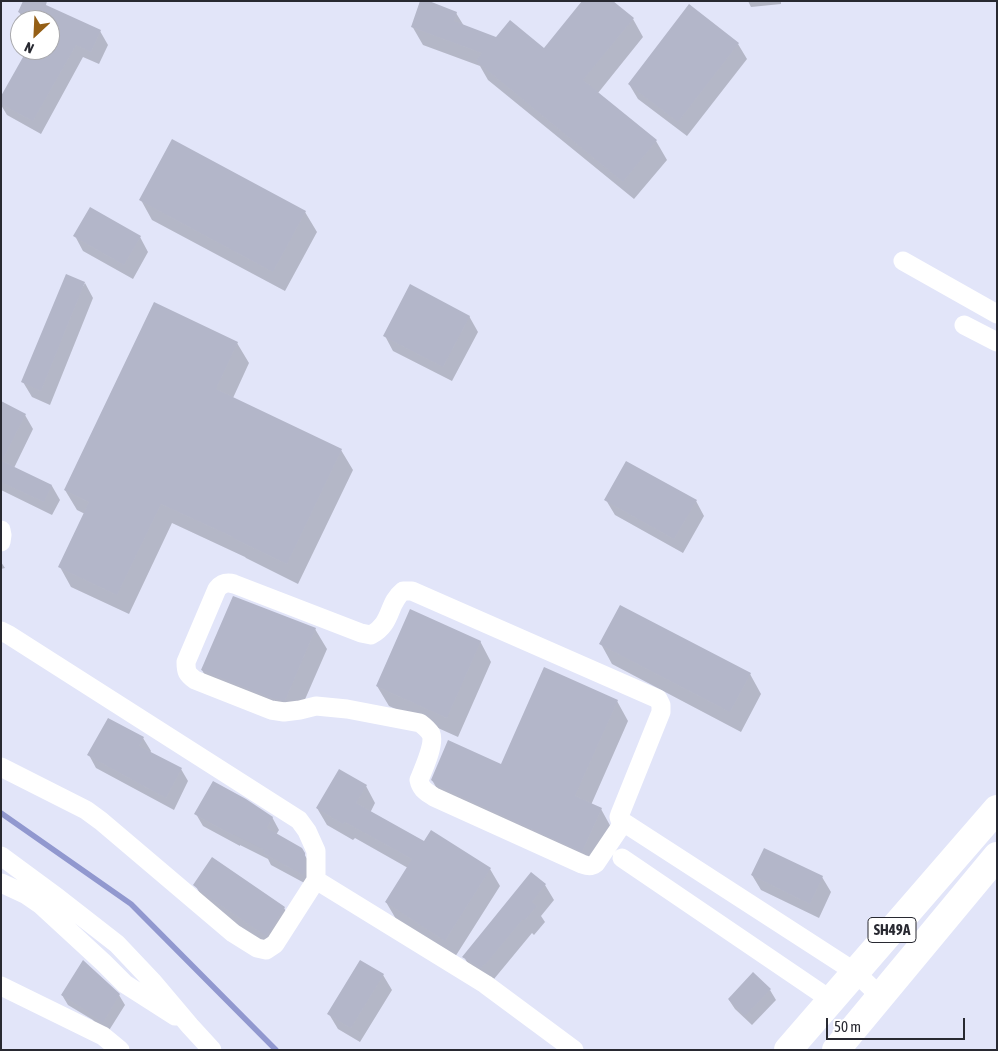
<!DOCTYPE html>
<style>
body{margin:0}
#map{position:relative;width:998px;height:1051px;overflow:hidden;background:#e2e5f9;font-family:"Asap Condensed",sans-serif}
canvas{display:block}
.frame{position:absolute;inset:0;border:2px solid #282931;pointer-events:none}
.north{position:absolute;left:10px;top:10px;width:50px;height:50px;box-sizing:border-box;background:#fff;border:1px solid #a9a9ad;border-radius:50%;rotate:205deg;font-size:14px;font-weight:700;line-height:20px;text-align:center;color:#282931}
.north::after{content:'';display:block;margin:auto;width:18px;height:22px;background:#955f16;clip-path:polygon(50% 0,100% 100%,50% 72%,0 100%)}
.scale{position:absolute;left:826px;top:1018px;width:139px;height:22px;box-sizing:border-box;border:2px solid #282931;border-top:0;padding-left:6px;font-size:15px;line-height:18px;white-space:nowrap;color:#282931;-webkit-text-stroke:4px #fff;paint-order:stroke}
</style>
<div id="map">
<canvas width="998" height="1051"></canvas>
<div class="frame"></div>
<div class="north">N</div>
<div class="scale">50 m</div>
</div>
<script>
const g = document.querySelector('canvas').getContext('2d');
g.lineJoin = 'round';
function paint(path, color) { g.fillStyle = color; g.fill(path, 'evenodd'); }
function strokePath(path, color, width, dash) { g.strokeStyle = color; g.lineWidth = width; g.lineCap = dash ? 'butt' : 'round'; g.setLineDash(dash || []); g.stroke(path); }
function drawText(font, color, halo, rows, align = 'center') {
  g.font = font + ' "Asap Condensed",sans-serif'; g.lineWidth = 4; g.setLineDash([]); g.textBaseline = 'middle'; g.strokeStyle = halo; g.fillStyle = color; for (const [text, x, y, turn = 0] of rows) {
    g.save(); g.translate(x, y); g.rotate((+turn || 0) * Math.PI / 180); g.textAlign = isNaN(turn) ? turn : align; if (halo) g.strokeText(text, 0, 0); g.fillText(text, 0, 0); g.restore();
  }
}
paint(new Path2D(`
 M748,1h33v3l-30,3z
 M19,12l81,19 8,14 -9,19 -16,-7 -42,77 -34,-19 -6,-10v-6l27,-49h22v-30h-26z
 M456,13l8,13 32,12 48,12 89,-31 10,18 -45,56 58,48 11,19 -33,39 -146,-119 -8,-14 -57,-21 -11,-19z
 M738,44l9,15 -60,77 -49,-37 -9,-15z
 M141,200l164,12 12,20 -32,59 -133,-71z
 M75,236l65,1 8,15 -15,27 -50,-28z
 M85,283l8,15 -43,107 -18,-8 -9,-15z
 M155,304l82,39 12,20 -16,35 108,52 12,20 -55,114 -52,-26 -1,-1 -73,-34 -43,91 -58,-27 -11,-20 25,-53 -8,-4 -12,-20z
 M469,316l9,16 -26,49 -59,-30 -8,-15z
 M1,403l24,12 8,14 -19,39 38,18 8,14 -8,15 -51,-25z
 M606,500l90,1 8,15 -21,37 -68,-38z
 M1,562l4,6 -4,1z
 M315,629l12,20 -31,71 -10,-1 -73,-29 -11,-20z
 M480,641l11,21 -33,75 -69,-31 -12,-20z
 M601,644l149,30 11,20 -20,38 -129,-68z
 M617,701l11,20 -37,84 10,4 11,20 -18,42 -150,-70 -12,-21 70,-15z
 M143,738l8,13 -1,2 31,16 7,12 -14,29 -78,-42 -7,-13z
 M366,786l9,17 -5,10 54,30 66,26 10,17 -45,71 -59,-38 -10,-17 22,-34 -53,-30 -2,2 -26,-15 -10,-17z
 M196,814l76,3 7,13 -3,5 25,14 8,13 1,24 -39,-21 -3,-6 -28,-14v1l-37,-20z
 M531,874l14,11 9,15 -13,16 4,6 -11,13 -2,-2 -38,46 -1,-1 -4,4 -16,-10 -9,-15z
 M752,875l70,2 9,15 -12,26 -58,-28z
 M195,885l89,23 9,15 -18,28 -58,-40 -13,-11z
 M83,962l36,33 6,10 -17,27 -13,-9 -2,-3 -25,-15 -6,-10z
 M383,975l9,15 -32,52 -22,-13 -9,-15z
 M770,990l6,10 -24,25 -17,-16 -6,-9z`), '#0003');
strokePath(new Path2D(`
 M1,813l130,91 145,146`), '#9198cf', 5.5);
paint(new Path2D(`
 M23,1h24l-1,4 55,25 -10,22 -15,-7 -43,76 -32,-17v-8l26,-46h23v-30h-16l-16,-8z
 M420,1h9l28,11 -3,9 42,16 14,-17 34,28 38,-47h31l21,17 -51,62 74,60 -34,42 -147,-121 6,-8 -71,-26z
 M689,4l50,39 -61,79 -50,-38z
 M172,139l134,72 -33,61 -134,-72z
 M90,207l51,29 -17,29 -51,-29z
 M66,274l19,8 -44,109 -20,-9z
 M410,284l60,32 -27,51 -60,-31z
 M154,302l84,40 -22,47 126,60 -55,115 -54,-26v-1l-72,-33 -44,91 -59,-28 31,-65 -25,-12z
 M1,401l25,13 -24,47 50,24 -8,17 -43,-20z
 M626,461l71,39 -23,39 -70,-39z
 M233,596l83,32 -31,73 -11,-2 -73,-29z
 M620,605l131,68 -21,39 -131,-68z
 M410,609l71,32 -34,77 -71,-32z
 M544,667l74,33 -43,96 27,12 -20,44 -142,-65 -9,-7 17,-40 53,24z
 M108,718l36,19 -5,9 43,22 -16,30 -79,-43z
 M339,769l28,16 -11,18 68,38 7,-11 60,38 -46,73 -60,-39 27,-43 -67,-37 -2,2 -27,-16z
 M213,781l33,18 27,18 -6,11 35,20 3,5v18l-2,4 -40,-22 2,-3 -32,-16v1l-39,-21z
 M764,848l59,28 -13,28 -59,-29z
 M212,857l73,50 -18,29h-1l-59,-40 -14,-11z
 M531,872l15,12 -14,18 5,4 -12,14 -2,-1 -38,46 -1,-1 -3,4 -19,-11z
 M83,960l37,34 -17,29 -15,-10 1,-1 -28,-17z
 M360,960l24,14 -33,54 -24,-14z
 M753,972l18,17 -26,27 -17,-17z`), '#b3b6c9');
strokePath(new Path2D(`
 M903,261l94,53
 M964,325l33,17
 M1,530l1,5 -1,7
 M1,631l8,4 290,185 8,11 9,20v29l-41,64 -9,6 -9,-2 -24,-15 -132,-112 -15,-11 -85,-43
 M623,823l-27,40c-5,4 -8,3 -14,1l-148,-67c-7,-5 -13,-7 -15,-17 4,-10 16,-36 12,-46 -3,-5 -7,-8 -11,-11l-73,-14 -31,-3 -16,4 -16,2 -13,-2 -76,-30c-8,-6 -9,-8 -9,-18l31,-73c5,-6 10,-7 17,-5l127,49 10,2c22,-12 16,-31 32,-44h9l246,108 3,6v7l-41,102 -1,3 1,3 235,152 25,24
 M1,856l57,42 59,46 35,37 38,45 22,24
 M622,858l209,142
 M316,880l169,104 89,66
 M1,883l24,11 16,11 63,58 21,21 50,32
 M1,986l102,50 17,14`), '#fff', 19);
strokePath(new Path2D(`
 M788,1050l209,-241
 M836,1050l161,-194`), '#fff', 28);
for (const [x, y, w] of [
 [892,930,48]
]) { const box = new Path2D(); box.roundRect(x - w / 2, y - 12.5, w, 25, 4); g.fillStyle = '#fff'; g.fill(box); strokePath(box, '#282931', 1); }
drawText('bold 15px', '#282931', null, [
 ["SH49A",892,930]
]);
</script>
